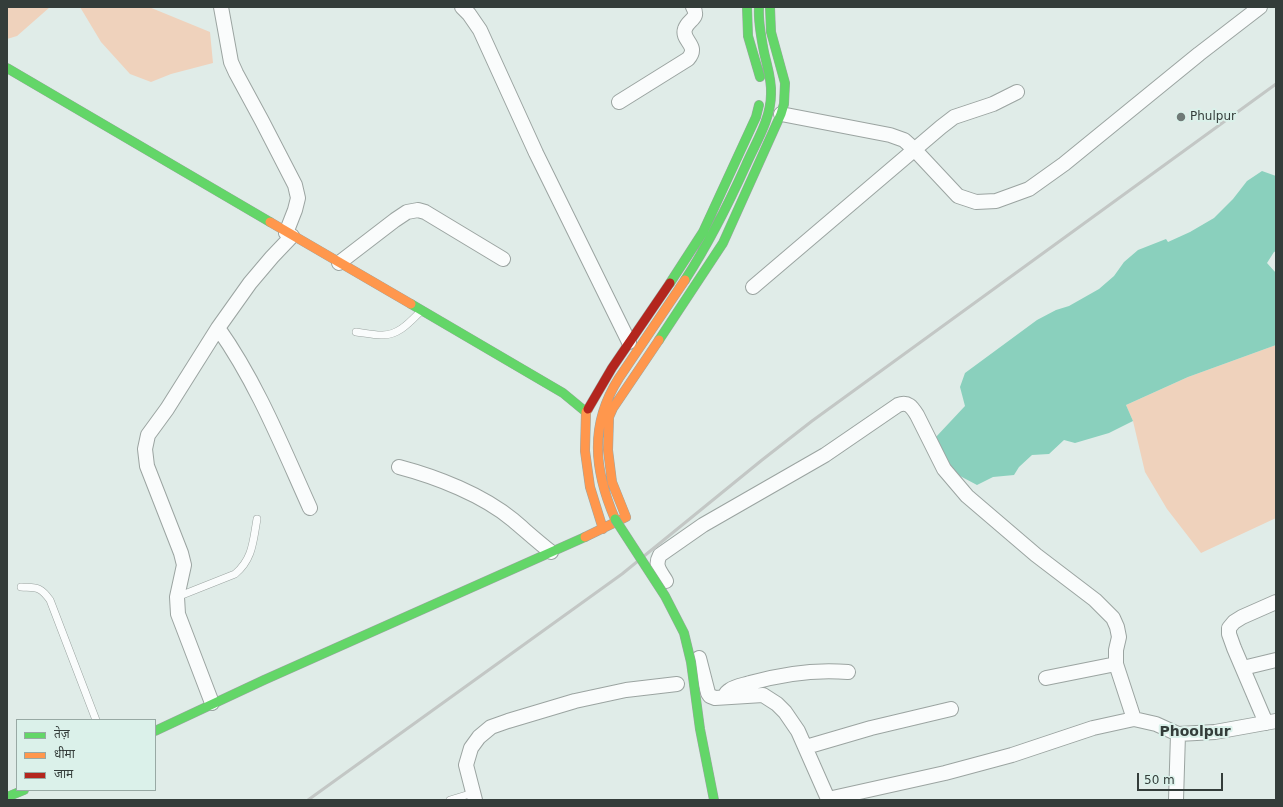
<!DOCTYPE html>
<meta charset="utf-8">
<style>
body{margin:0}
#map{position:relative;width:1283px;height:807px;overflow:hidden;background:#e0ece8;font-family:"DejaVu Sans","Noto Sans Devanagari",sans-serif}
canvas{display:block}
.frame{position:absolute;inset:0;border:8px solid #343d3a;pointer-events:none}
.legend{position:absolute;left:16px;top:719px;width:140px;height:72px;box-sizing:border-box;background:#dbf1ea;border:1px solid #98a9a4;margin:0;padding:5px 7px;list-style:none;font-size:12px;color:#343d3a}
.legend li{display:flex;align-items:center;gap:8px;height:20px}
.legend b{width:20px;border:1px solid #98a9a4}
.scale{position:absolute;left:1137px;top:773px;width:86px;height:18px;box-sizing:border-box;border:2px solid #343d3a;border-top:0;padding-left:5px;font-size:12px;line-height:14px;white-space:nowrap;color:#343d3a;-webkit-text-stroke:3px #dbf1ea;paint-order:stroke}
</style>
<div id="map">
<canvas width="1283" height="807"></canvas>
<div class="frame"></div>
<ul class="legend">
<li><b style="height:5px;background:#63d668"></b>तेज़</li>
<li><b style="height:5px;background:#ff974d"></b>धीमा</li>
<li><b style="height:5px;background:#b3261e"></b>जाम</li>
</ul>
<div class="scale">50 m</div>
</div>
<script>
const g = document.querySelector('canvas').getContext('2d');
g.lineJoin = 'round';
function paint(path, color) { g.fillStyle = color; g.fill(path, 'evenodd'); }
function strokePath(path, color, width, dash) { g.strokeStyle = color; g.lineWidth = width; g.lineCap = dash ? 'butt' : 'round'; g.setLineDash(dash || []); g.stroke(path); }
function drawText(font, color, halo, rows, align = 'center') {
  g.font = font + ' "DejaVu Sans",sans-serif'; g.lineWidth = 4; g.setLineDash([]); g.textBaseline = 'middle'; g.strokeStyle = halo; g.fillStyle = color; for (const [text, x, y, turn = 0] of rows) {
    g.save(); g.translate(x, y); g.rotate((+turn || 0) * Math.PI / 180); g.textAlign = isNaN(turn) ? turn : align; if (halo) g.strokeText(text, 0, 0); g.fillText(text, 0, 0); g.restore();
  }
}
paint(new Path2D(`
 M7,7h43l-33,29 -10,3z
 M80,7h69l61,25 3,31 -42,11 -20,8 -21,-8 -29,-32z
 M1276,345v173l-75,35 -34,-44 -22,-37 -12,-51 -7,-16 62,-28z`), '#efd2bc');
paint(new Path2D(`
 M1262,171l14,5v75l-2,1 -7,11 9,10v72l-88,32 -62,28 7,16 -24,12 -34,10 -11,-3 -15,14 -17,1 -13,12 -5,8 -21,2 -16,8 -17,-9 -9,-7 -16,-31 30,-32 -5,-19 5,-14 72,-53 19,-10 13,-4 30,-17 15,-13 10,-14 14,-12 28,-11 2,3 22,-10 24,-14 19,-19 14,-18z`), '#8ad0bd');
const lane = new Path2D(`
 M356,332c8,1 17,3 25,3 17,1 29,-13 40,-24
 M21,587c16,1 19,-1 29,13l46,120
 M177,597l58,-23c18,-15 18,-33 22,-55
 M450,800l23,-7`);
const street = new Path2D(`
 M221,7l10,55 5,11 26,48 33,64 3,13 -3,12 -9,23
 M462,7l7,7 11,16 56,123 93,189
 M619,102l69,-43c12,-14 -7,-18 -3,-30 3,-10 15,-10 8,-22
 M781,114l109,21 14,5 10,9 44,47 18,6 20,-1 33,-12 35,-25 135,-110 61,-47
 M339,263l56,-43 12,-8 11,-2 7,2 78,47
 M753,287l188,-160 13,-10 39,-13 24,-12
 M218,328c39,55 64,118 92,180
 M399,467c38,10 84,28 114,53 13,11 25,22 38,32
 M666,581c-6,-10 -12,-15 -6,-26l43,-30 122,-70 73,-50c10,-4 14,2 19,10l27,54 23,27 69,59 59,45 18,18 4,9 2,10 -3,13v14l18,55
 M699,658l9,35 2,3 5,2 48,-3 14,9 8,8 13,19 30,68 117,-26 67,-18 81,-27 41,-9 22,5 22,10 37,-2 61,-11
 M1243,668l33,-8
 M1046,678l70,-14
 M724,697c1,-2 4,-6 6,-7 5,-4 14,-5 20,-7 32,-9 65,-14 98,-11
 M212,703l-34,-89 -1,-17 7,-32 -3,-12 -34,-87 -2,-17 3,-14 19,-26 51,-81 32,-45 22,-26 20,-21
 M1266,723l-32,-75 -5,-14v-6l5,-6 8,-5 34,-15
 M806,747l65,-19 80,-19
 M475,800l-9,-35 5,-17 8,-11 12,-10 17,-6 67,-20 51,-11 51,-6
 M1176,800l2,-66`);
const fast = new Path2D(`
 M747,7l1,29 12,41
 M7,68l263,154
 M685,280c24,-37 43,-75 61,-115 10,-23 25,-46 25,-71 1,-14 -4,-28 -7,-42 -3,-15 -6,-30 -5,-45
 M670,283l33,-51 53,-115 3,-12
 M411,304l152,89 23,19
 M659,340l64,-97 58,-129 3,-10 1,-21 -14,-51 -1,-25
 M155,731l109,-51 321,-143
 M7,797l17,-7`);
const slow = new Path2D(`
 M270,222l141,82
 M588,409l-2,3 -1,39 5,36 13,42
 M615,519c-21,-49 -26,-94 4,-141l66,-98
 M585,537l41,-20 -14,-35 -4,-32 1,-33 4,-9 46,-68`);
const jam = new Path2D(`
 M588,409l24,-41 58,-85`);
strokePath(lane, '#9ba4a1', 8);
strokePath(street, '#9ba4a1', 16);
strokePath(fast, '#9ba4a1', 10);
strokePath(slow, '#9ba4a1', 10);
strokePath(jam, '#9ba4a1', 10);
strokePath(lane, '#fafcfc', 7);
strokePath(street, '#fafcfc', 14);
strokePath(fast, '#63d668', 9);
strokePath(slow, '#ff974d', 9);
strokePath(jam, '#b3261e', 9);
strokePath(new Path2D(`
 M308,800l314,-226 140,-114 50,-39 464,-337`), '#c3c7c5', 3);
const fastBridge = new Path2D(`
 M615,519l50,77 19,37 7,29 9,67 14,71`);
strokePath(fastBridge, '#9ba4a1', 10, []);
strokePath(fastBridge, '#63d668', 9);
for (const [x, y, r, color] of [
 [1181,117,5,"#707a77"]
]) { const dot = new Path2D(); dot.arc(x, y, r, 0, 2 * Math.PI); g.fillStyle = color; g.fill(dot); strokePath(dot, '#dbf1ea', 1.5); }
drawText('12px', '#343d3a', '#dbf1ea', [
 ["Phulpur",1190,117]
], 'left');
drawText('bold 14px', '#343d3a', '#dbf1ea', [
 ["Phoolpur",1195,732]
]);
</script>
